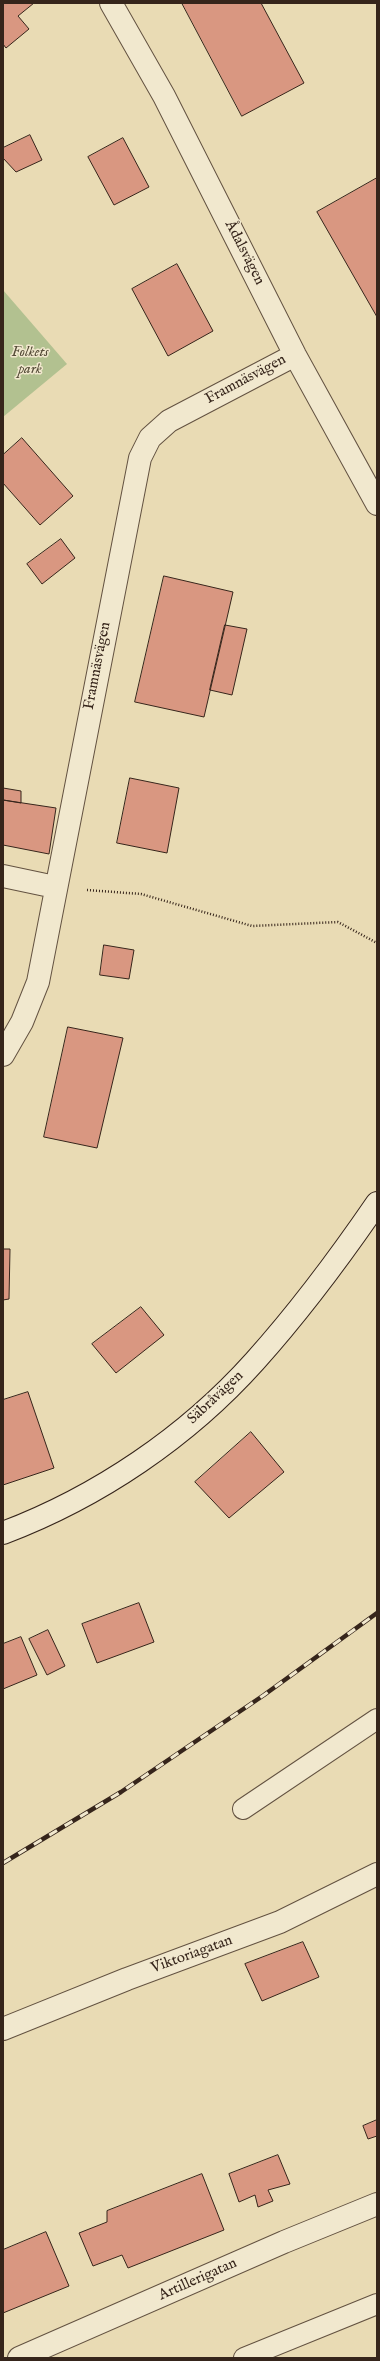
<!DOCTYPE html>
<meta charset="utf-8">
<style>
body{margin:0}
#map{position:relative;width:380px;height:2361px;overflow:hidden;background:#e9dbb4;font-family:"IM FELL English",serif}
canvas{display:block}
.frame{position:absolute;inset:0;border:4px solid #36251b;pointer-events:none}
</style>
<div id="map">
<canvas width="380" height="2361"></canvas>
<div class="frame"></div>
</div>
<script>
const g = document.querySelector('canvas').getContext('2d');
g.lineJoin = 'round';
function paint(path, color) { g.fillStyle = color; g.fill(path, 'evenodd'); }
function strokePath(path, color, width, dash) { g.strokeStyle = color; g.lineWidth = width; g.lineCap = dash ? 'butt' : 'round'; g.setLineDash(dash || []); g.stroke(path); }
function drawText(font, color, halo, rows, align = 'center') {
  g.font = font + ' "IM FELL English",serif'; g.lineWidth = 3; g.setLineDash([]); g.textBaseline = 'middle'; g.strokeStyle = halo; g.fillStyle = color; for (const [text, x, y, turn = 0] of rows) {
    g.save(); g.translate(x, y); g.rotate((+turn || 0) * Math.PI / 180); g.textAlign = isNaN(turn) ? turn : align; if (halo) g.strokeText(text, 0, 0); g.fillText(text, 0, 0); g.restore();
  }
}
paint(new Path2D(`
 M3,290l64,74 -64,53z`), '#b2c190');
const building = new Path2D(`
 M3,3h31l-16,13 11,13 -23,19 -3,-4z
 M182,3h79l43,80 -62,33z
 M30,135l12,25 -26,12 -13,-14v-10z
 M123,138l26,49 -35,18 -26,-48z
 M377,178v139l-60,-105z
 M177,264l36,67 -45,25 -36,-67z
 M22,438l51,58 -33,29 -37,-42v-28z
 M61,539l14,19 -33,26 -15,-20z
 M164,576l69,16 -29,125 -69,-15z
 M225,625l22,4 -15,66 -22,-5z
 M130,778l49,10 -12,65 -50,-10z
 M3,788l18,3v12l-18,-3z
 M3,800l53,8 -7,46 -46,-9z
 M104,945l30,5 -5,29 -29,-4z
 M68,1027l55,11 -26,110 -53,-11z
 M3,1249h7l-1,50 -6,1z
 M141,1307l23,28 -48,38 -24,-29z
 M28,1392l26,76 -51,17v-85z
 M251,1432l33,40 -55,46 -34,-36z
 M139,1603l15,39 -57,21 -15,-39z
 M48,1630l17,36 -18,9 -18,-36z
 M21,1637l16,38 -34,14v-45z
 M303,1942l16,35 -57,24 -17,-37z
 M377,2120v16l-9,3 -5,-13z
 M278,2155l12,29 -22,6 5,11 -15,6 -3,-12 -16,7 -10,-28z
 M202,2174l22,56 -96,38 -6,-13 -29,11 -14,-33 28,-11v-11z
 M46,2232l23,54 -66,27v-63z`);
paint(building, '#d99781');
strokePath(building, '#36251b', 1);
const service = new Path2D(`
 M243,1809l134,-90
 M244,2358l133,-54`);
const minor = new Path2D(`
 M111,3l53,93 131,259 82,149
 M3,876l52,11
 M3,1055l19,-33 16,-40 102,-524 10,-20 19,-17 126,-66
 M3,2029l124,-50 153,-57 97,-48
 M19,2358l265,-116 93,-38`);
const secondary = new Path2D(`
 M3,1533c95,-36 184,-96 252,-172 44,-49 85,-104 122,-158`);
strokePath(service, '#635241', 22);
strokePath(minor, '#635241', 24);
strokePath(secondary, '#36251b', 24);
strokePath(new Path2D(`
 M87,890l54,4 111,32 86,-4 39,21`), '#36251b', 2.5, [1, 2]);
strokePath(service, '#f1e8ce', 20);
strokePath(minor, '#f1e8ce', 22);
strokePath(secondary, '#f1e8ce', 22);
const rail = new Path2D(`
 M3,1863l118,-71 143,-97 113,-82`);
strokePath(rail, '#36251b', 4.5);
strokePath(rail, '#f1e8ce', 3, [9]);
drawText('15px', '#36251b', '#f1e8ce', [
 ["Ådalsvägen",244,253,63],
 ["Framnäsvägen",246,380,-28],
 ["Framnäsvägen",98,666,-79],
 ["Säbråvägen",216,1398,-43],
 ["Viktoriagatan",192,1955,-20],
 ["Artillerigatan",198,2280,-24]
]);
drawText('italic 15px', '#554c38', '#f1e8ce', [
 ["Folkets",30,353],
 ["park",30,370]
]);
</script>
